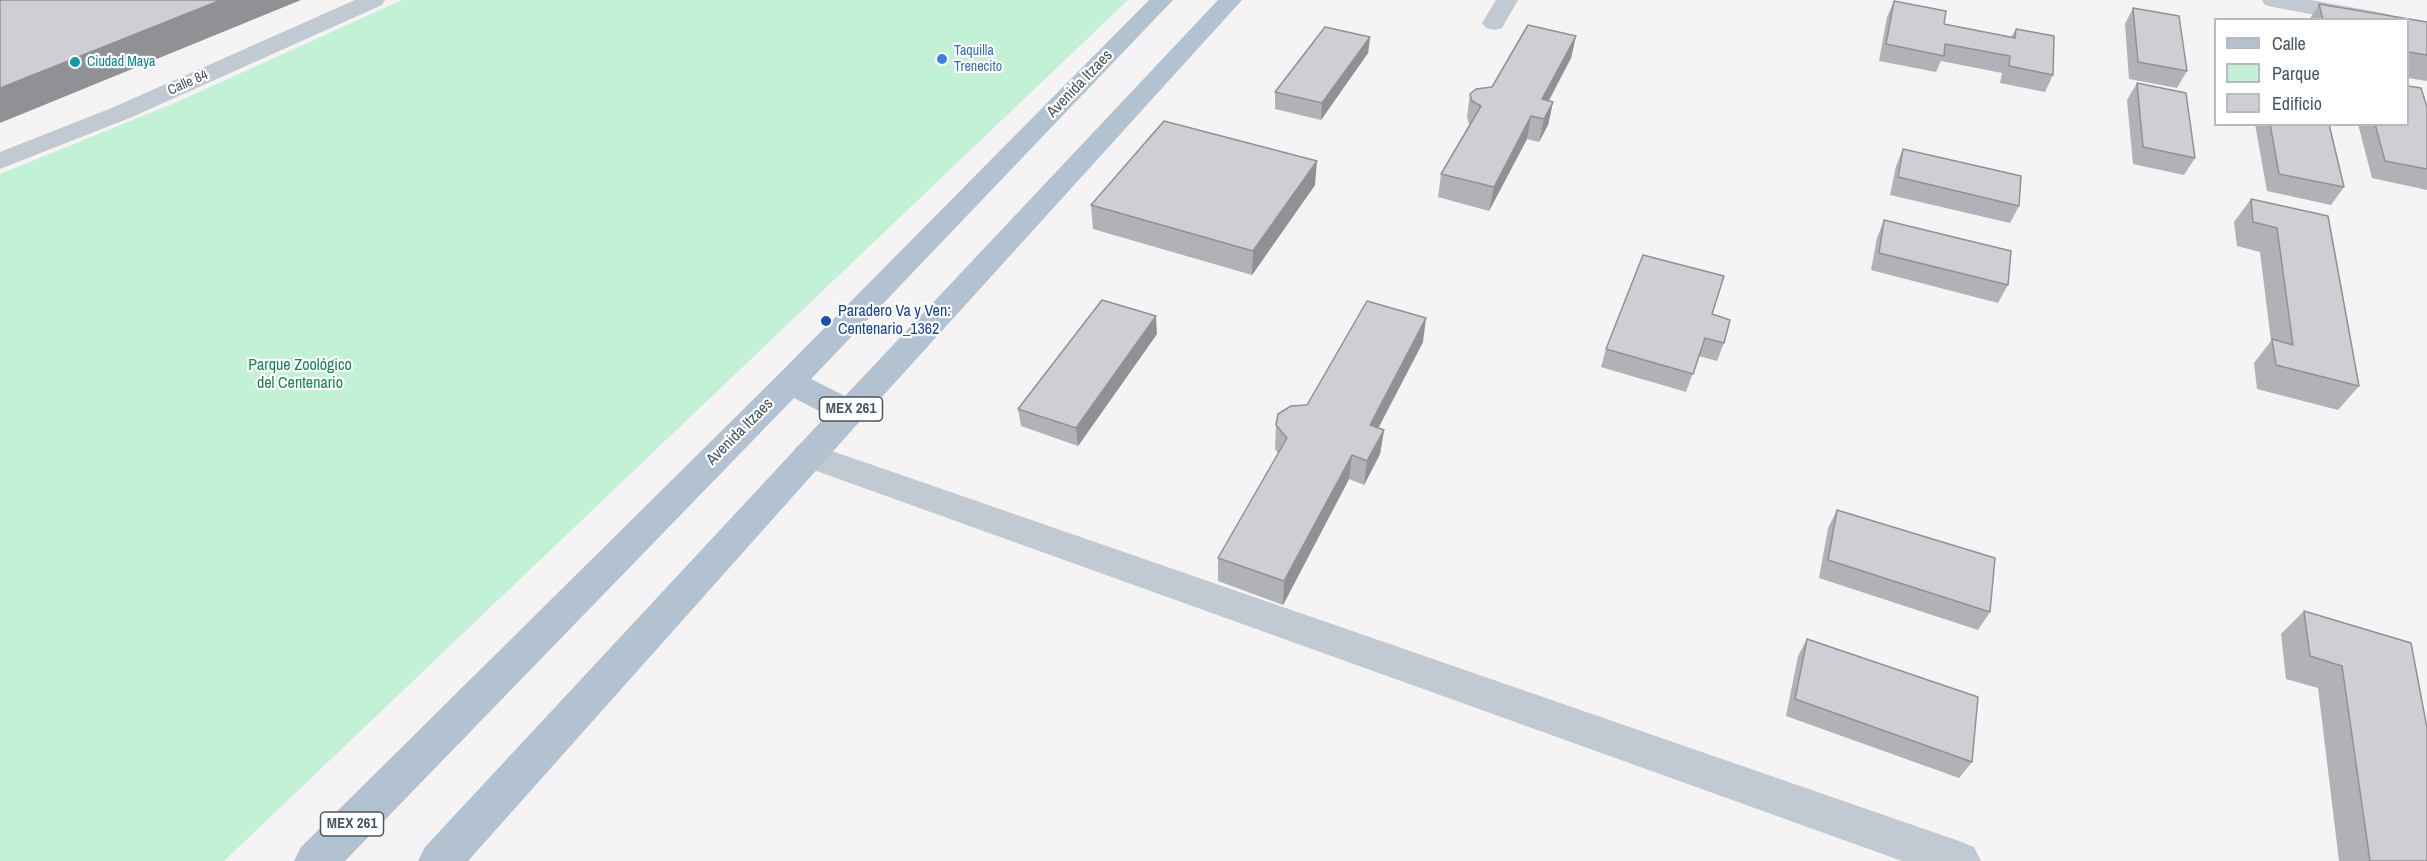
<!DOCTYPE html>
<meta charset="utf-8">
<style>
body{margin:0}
#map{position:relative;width:2427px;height:861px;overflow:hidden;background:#f5f3f3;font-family:"Archivo Narrow",sans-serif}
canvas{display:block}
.legend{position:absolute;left:2214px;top:18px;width:195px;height:108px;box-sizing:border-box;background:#fff;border:2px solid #b7bbc0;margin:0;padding:8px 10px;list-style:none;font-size:18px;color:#4a5661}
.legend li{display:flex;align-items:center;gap:12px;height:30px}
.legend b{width:30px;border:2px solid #b7bbc0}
</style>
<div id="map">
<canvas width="2427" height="861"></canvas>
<ul class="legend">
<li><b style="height:8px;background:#b3c2d1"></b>Calle</li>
<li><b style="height:16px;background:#c3f1d5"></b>Parque</li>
<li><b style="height:16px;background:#cdcfd5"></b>Edificio</li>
</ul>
</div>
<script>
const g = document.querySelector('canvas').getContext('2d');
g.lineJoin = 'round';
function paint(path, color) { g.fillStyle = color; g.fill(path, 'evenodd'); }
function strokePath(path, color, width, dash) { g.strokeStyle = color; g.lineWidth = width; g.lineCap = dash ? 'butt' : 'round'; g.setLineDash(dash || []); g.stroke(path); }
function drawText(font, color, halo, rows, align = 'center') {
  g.font = font + ' "Archivo Narrow",sans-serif'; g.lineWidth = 4.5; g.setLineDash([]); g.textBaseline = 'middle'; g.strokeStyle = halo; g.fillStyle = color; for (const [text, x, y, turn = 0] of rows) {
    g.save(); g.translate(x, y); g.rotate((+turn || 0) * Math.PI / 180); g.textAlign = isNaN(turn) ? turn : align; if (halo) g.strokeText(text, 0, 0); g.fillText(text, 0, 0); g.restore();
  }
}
paint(new Path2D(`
 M402,0h726l-904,861h-224v-687l177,-72z`), '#c3f1d5');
paint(new Path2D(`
 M355,0h30l-3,5 -250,112 -132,52v-17l114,-45z
 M1496,0h22l-16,28 -8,2 -8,-2 -4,-5z
 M2262,0h49l72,13 8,2 3,5h-52l-69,-13 -8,-2z
 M809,443l1150,398 15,6 7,14h-79l-1105,-397 -5,-9 5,-9z`), '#c1cad2');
paint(new Path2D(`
 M1149,0h24l-362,379 34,17 373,-396h24l-381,420 -393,441h-50l7,-14 402,-432 -33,-17 -449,463h-51l7,-14 478,-473z`), '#b3c2d1');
paint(new Path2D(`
 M1894,1l50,23 67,13 5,-8 37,46 -8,17 -45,-9 2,-10 -61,-12 -5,11 -57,-11 8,-44z
 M2319,4l108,18v59l-19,-3v-58h-99z
 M2133,8l54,63 -10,17 -48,-9 -4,-55z
 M1576,36l-5,22 -22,43 4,1 -5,23 -9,17 -12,-3 -38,72 -51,-14 3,-23 29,-49 -1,-1 -2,-7 3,-23 22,-7z
 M1370,37l-2,16 -47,67 -46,-11v-17z
 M2137,83l58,75 -11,17 -51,-11 -6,-64z
 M2427,107v83l-55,-12 -14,-54h50z
 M2255,124h74l15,63 -13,18 -64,-14z
 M1903,149l116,57 -9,17 -120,-28 6,-29z
 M1315,185l-63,90 -159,-46 -2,-24z
 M2251,199l77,17 31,170 -21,24 -81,-21 -3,-26 17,-22 -11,-89 -23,-6 -3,-24z
 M1884,220l124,65 -10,18 -127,-33 6,-32z
 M1712,314l12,29 -7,18 -18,-5 -13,36 -85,-25 5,-18z
 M1157,334l-79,112 -57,-20 -3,-17z
 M1423,342l-45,86 6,2 -4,24 -16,31 -15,-6 -66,126 -65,-24v-23l60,-105 -3,-4 1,-24z
 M1837,510l153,102 -12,18 -159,-52 9,-50z
 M2304,611l107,32 16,218h-88l-21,-173 -32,-9 -5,-45z
 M1807,639l165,123 -13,16 -173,-62 12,-60z`), '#b0b2b7');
paint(new Path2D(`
 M221,0h80l-301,123v-35z
 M1576,36l-5,22 -32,60 3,-19z
 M1370,37l-2,16 -47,67 1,-17z
 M1553,102l-5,23 -9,17 5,-23z
 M1531,116l-4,23 -38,72 5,-24z
 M1317,161l-2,24 -63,90 1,-24z
 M1156,316l1,18 -79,112 -2,-18z
 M1426,318l-3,24 -56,108 3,-25z
 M1384,430l-4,24 -16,31 3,-24z
 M1352,455l-3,24 -66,126 1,-24z`), '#909195');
const building = new Path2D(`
 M0,0h221l-221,88z
 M1894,1l52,10 -2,13 71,14 1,-9 38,7 -1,39 -44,-9 1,-10 -65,-12 -1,12 -58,-12z
 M2319,4l108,18v33l-19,-3v-32h-85z
 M2133,8l46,8 8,55 -49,-9z
 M1528,25l48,11 -34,63 11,3 -9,17 -13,-3 -37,71 -53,-13 40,-68 -9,-5 -2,-7 6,-5 16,-2z
 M1325,27l45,10 -48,66 -47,-11z
 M2137,83l49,10 9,65 -52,-11z
 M2408,86l13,2 6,19v62l-42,-8 -10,-37h33z
 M1164,121l153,40 -64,90 -162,-46z
 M2270,124h59l15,63 -65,-13z
 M1903,149l118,27 -2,30 -121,-29z
 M2251,199l77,17 31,170 -83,-21 -4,-26 21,6 -16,-117 -24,-6z
 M1884,220l127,31 -3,34 -129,-32z
 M1643,255l81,21 -12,38 18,6 -6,23 -19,-5 -12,36 -87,-25z
 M1102,300l54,16 -80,112 -58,-19z
 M1367,301l59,17 -56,107 14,5 -17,31 -15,-6 -68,126 -66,-23 69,-120 -11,-13 2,-11 13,-8 16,-1z
 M1837,510l158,48 -5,54 -162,-52z
 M2304,611l107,32 16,85v133h-57l-28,-195 -32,-10z
 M1807,639l171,58 -6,65 -177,-63z`);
paint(building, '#cdcfd5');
strokePath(building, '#909195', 1.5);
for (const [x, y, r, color] of [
 [942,59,6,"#3f7fe0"],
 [75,62,6,"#0f9aa8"],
 [826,321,6,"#1a4fb4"]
]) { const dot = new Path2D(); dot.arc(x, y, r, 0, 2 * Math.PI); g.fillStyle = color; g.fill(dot); strokePath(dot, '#fff', 2); }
drawText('14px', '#366cbe', '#fff', [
 ["Taquilla",954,51],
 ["Trenecito",954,67]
], 'left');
drawText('14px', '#0d838f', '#fff', [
 ["Ciudad Maya",87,62]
], 'left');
drawText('14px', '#4a5661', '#fff', [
 ["Calle 84",188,83,-24]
]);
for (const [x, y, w] of [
 [851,409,63],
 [352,824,63]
]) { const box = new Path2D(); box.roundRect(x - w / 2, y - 12, w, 24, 4.5); g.fillStyle = '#fff'; g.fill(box); strokePath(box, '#4a5661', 1.5); }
drawText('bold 15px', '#4a5661', null, [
 ["MEX 261",851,409],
 ["MEX 261",352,824]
]);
drawText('16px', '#4a5661', '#fff', [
 ["Avenida Itzaes",1080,84,-46],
 ["Avenida Itzaes",740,432,-45]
]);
drawText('16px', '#164399', '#fff', [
 ["Paradero Va y Ven:",838,312],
 ["Centenario_1362",838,330]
], 'left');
drawText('16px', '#17864f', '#fff', [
 ["Parque Zoológico",300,366],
 ["del Centenario",300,384]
]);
</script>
